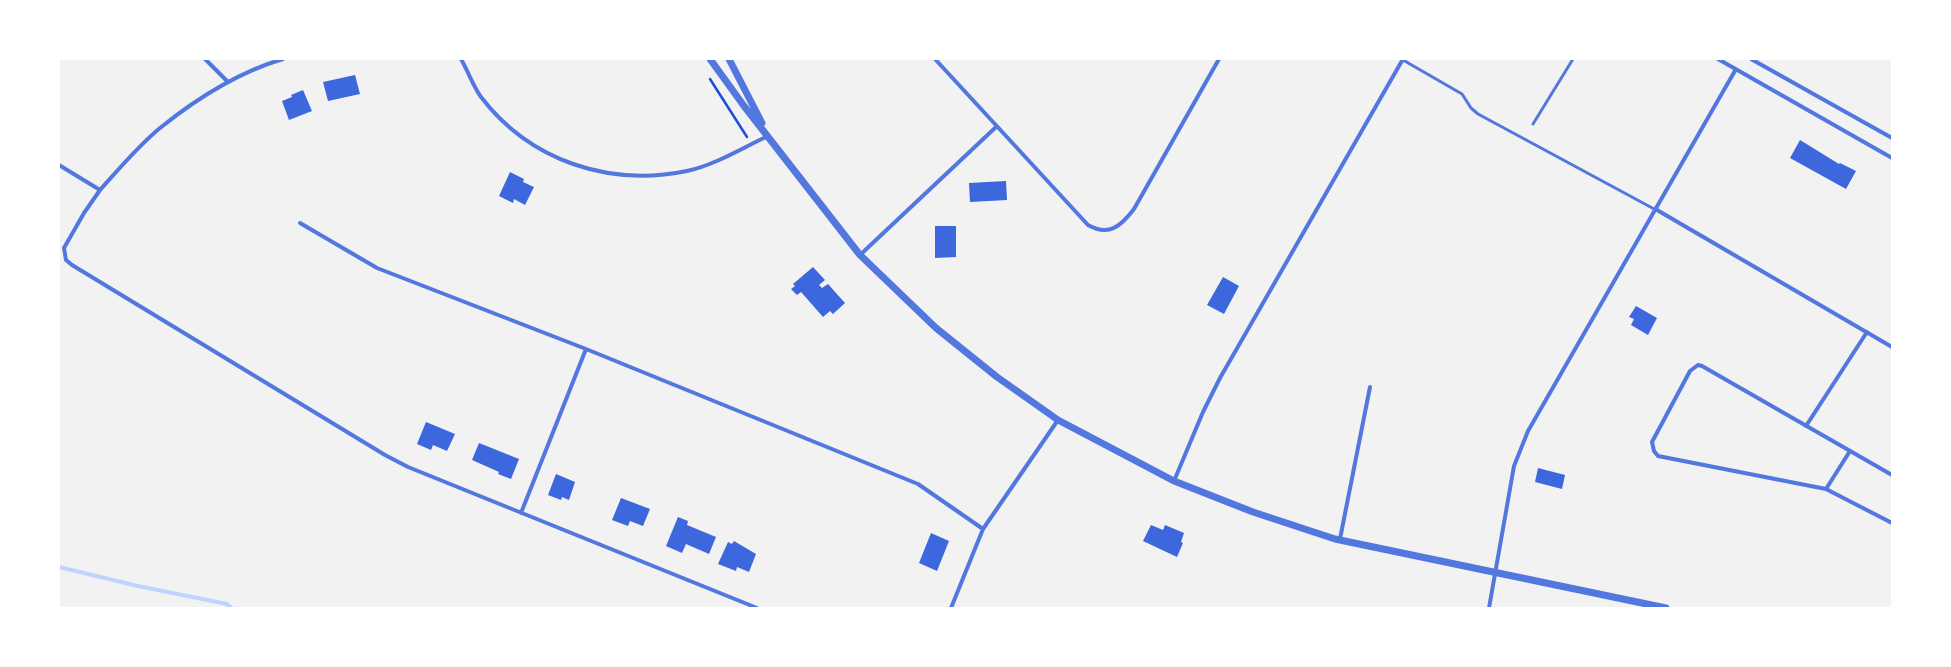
<!DOCTYPE html>
<style>
body{margin:0}
#map{position:relative;width:1951px;height:667px;overflow:hidden;background:#f2f2f2;font-family:"Source Sans 3",sans-serif}
canvas{display:block}
.frame{position:absolute;inset:0;border:60px solid #fff;pointer-events:none}
</style>
<div id="map">
<canvas width="1951" height="667"></canvas>
<div class="frame"></div>
</div>
<script>
const g = document.querySelector('canvas').getContext('2d');
g.lineJoin = 'round';
function strokePath(path, color, width, dash) { g.strokeStyle = color; g.lineWidth = width; g.lineCap = dash ? 'butt' : 'round'; g.setLineDash(dash || []); g.stroke(path); }
function paint(path, color) { g.fillStyle = color; g.fill(path, 'evenodd'); }
strokePath(new Path2D(`
 M59,567l79,19 89,18 4,4`), '#bfd3fe', 4);
paint(new Path2D(`
 M355,75l5,19 -32,7 -5,-19z
 M303,90l9,21 -23,9 -7,-19 10,-4 -1,-2z
 M1800,140l39,24 1,-1 16,8 -10,18 -56,-31z
 M510,172l14,7 -1,3 11,5 -9,18 -11,-6 -1,4 -14,-7z
 M1006,181l1,19 -37,2 -1,-19z
 M935,226h21v31l-21,1z
 M813,267l12,13 -6,5 3,3 6,-4 17,19 -12,11 -3,-3 -7,6 -22,-25 -4,3 -6,-6 4,-3 -2,-2z
 M1223,277l16,9 -15,28 -17,-9z
 M1636,306l21,12 -9,17 -17,-10 3,-6 -5,-2z
 M426,422l29,12 -8,17 -14,-6 -2,5 -14,-6z
 M479,443l40,16 -8,20 -13,-5 1,-2 -27,-12z
 M1538,468l27,7 -3,14 -27,-7z
 M556,474l19,8 -6,18 -7,-3 -1,3 -13,-5z
 M621,498l29,11 -7,17 -13,-5 -2,5 -16,-6z
 M678,517l10,4 -1,4 29,12 -7,17 -23,-10 -4,9 -16,-7z
 M1151,525l12,5 2,-5 19,8 -3,9 2,1 -6,14 -34,-16z
 M931,533l18,8 -12,30 -18,-8z
 M734,541l22,13 -7,18 -12,-5 -1,4 -18,-7 10,-22 4,2z`), '#3d67dc');
strokePath(new Path2D(`
 M710,79l37,58`), '#1d4ed8', 2.5);
strokePath(new Path2D(`
 M1403,60l59,34 9,14 7,6 178,96
 M1533,124l40,-65`), '#5277de', 3);
strokePath(new Path2D(`
 M205,59l23,23
 M461,59c7,12 12,27 20,38 49,64 128,90 206,74 28,-6 55,-23 81,-35
 M935,59l153,166c21,12 33,1 46,-16l85,-150
 M1718,59l174,99
 M1751,59l141,79
 M59,165l41,25 -16,23 -20,35 2,12 6,5 313,190 23,12 349,141
 M100,190c19,-21 38,-44 60,-62 36,-29 79,-56 123,-69
 M1657,210l235,137
 M300,223l77,45 209,81 332,135 65,45
 M860,255l136,-128
 M1806,426l61,-94
 M1892,475l-190,-109 -4,-1 -8,6 -38,71 2,9 4,5 168,33 66,34
 M1174,481l29,-69 17,-34 183,-319
 M1826,489l24,-38
 M521,513l65,-164
 M1340,539l30,-152
 M951,608l32,-79 75,-109
 M1489,608l25,-142 14,-35 208,-362`), '#5277de', 4);
strokePath(new Path2D(`
 M710,59l34,47 116,149 76,73 61,49 61,43 116,61 79,31 82,27 331,69
 M729,59l33,64`), '#5277de', 7);
</script>
